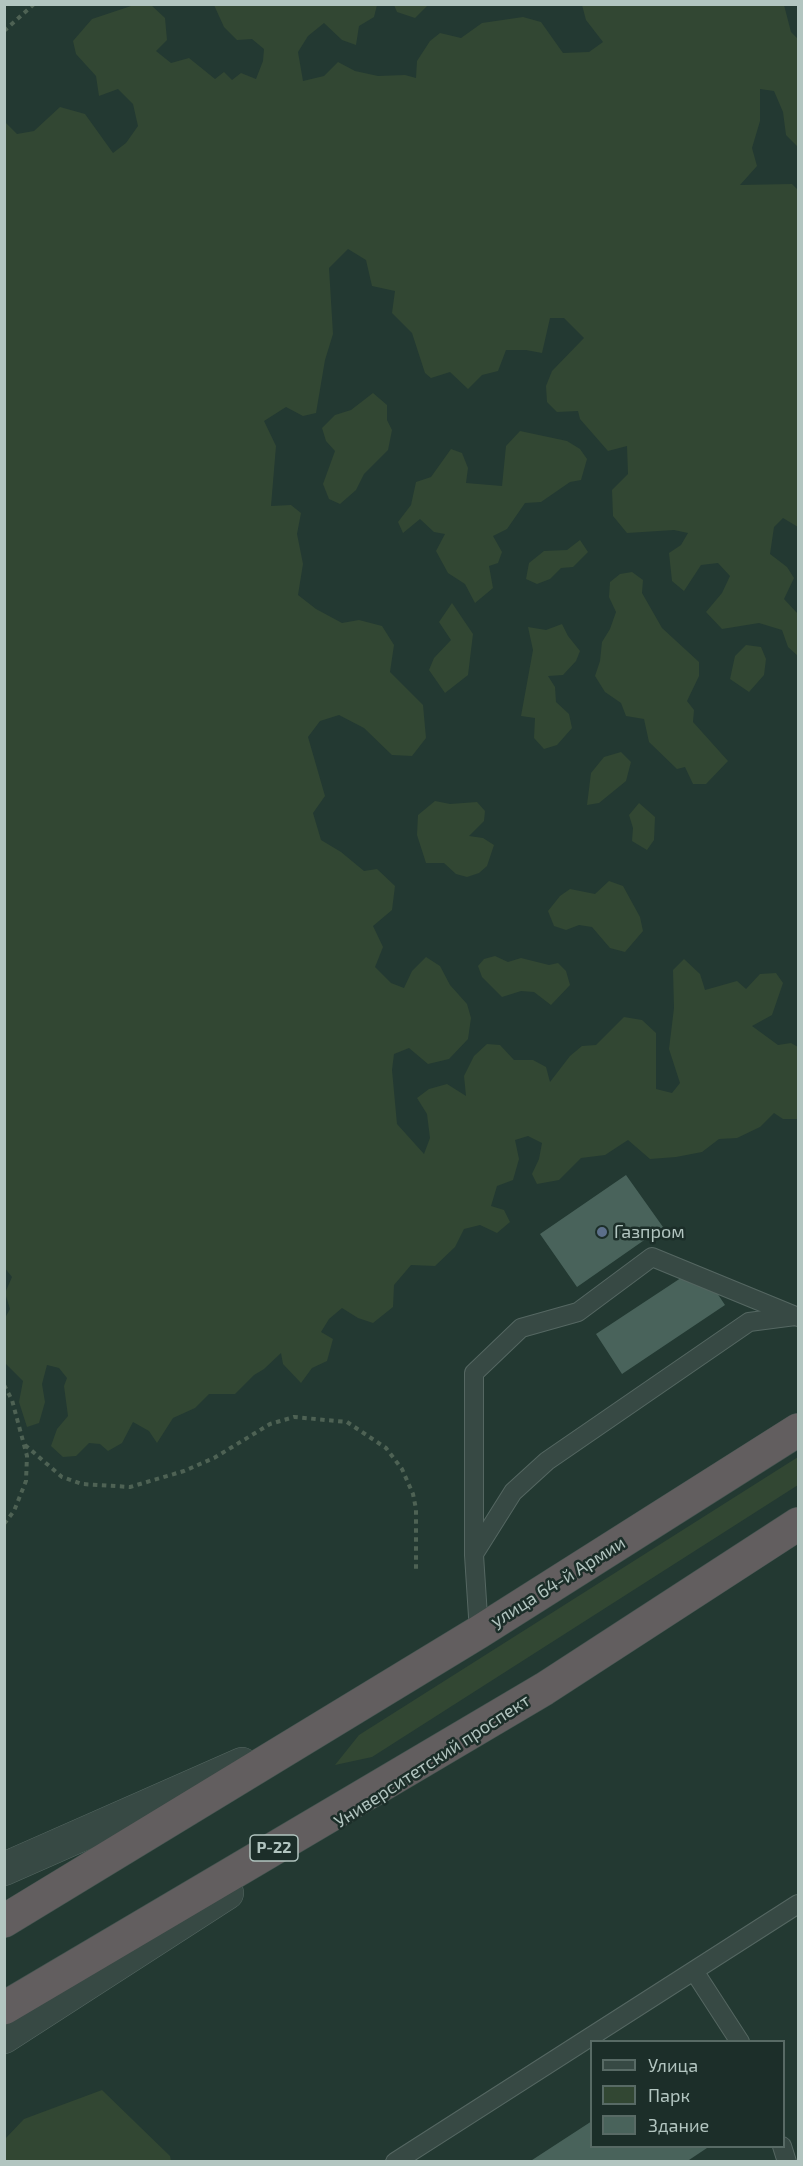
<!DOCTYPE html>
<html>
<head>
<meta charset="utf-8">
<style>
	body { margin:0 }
	#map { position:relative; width:803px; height:2166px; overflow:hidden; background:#233932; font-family:"Exo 2",sans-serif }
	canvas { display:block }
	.frame { position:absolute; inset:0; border:6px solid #b2c5c0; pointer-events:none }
	.legend { position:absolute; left:590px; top:2040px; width:195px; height:108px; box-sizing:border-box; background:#1c2e29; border:2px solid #586a65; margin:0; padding:8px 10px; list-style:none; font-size:18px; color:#b2c5c0 }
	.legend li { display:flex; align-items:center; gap:12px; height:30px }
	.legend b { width:30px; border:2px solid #586a65 }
</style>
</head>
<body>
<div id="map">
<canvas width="803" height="2166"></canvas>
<div class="frame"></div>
<ul class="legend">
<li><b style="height:8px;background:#374944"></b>Улица</li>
<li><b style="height:16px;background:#324733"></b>Парк</li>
<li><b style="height:16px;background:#49635b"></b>Здание</li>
</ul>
</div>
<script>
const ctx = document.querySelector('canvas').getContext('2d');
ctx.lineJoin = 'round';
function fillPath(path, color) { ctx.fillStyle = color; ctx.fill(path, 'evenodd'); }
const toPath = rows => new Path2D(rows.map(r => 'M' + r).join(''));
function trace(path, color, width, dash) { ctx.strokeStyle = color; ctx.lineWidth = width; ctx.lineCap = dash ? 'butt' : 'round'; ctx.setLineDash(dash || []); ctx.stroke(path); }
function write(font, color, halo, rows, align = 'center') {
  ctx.font = font + ' "Exo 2",sans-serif'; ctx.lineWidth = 5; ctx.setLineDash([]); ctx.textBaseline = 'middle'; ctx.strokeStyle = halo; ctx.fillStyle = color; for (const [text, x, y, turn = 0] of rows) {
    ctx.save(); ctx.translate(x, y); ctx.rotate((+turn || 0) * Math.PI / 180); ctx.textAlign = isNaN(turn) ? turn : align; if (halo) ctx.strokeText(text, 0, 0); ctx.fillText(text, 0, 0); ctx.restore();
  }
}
const green = toPath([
	[134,5,151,5,165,18,167,40,156,51,171,63,189,58,215,79,224,72,232,80,241,73,256,79,263,61,264,49,252,39,237,40,224,27,214,5,377,5,374,17,359,26,356,45,342,40,324,23,308,36,298,52,303,81,324,76,338,62,355,71,378,76,405,75,416,78,417,61,430,41,440,33,461,38,482,23,523,17,541,22,563,53,589,52,603,42,586,20,582,5,784,5,791,32,798,39,798,147,786,135,783,112,774,91,760,89,760,121,752,148,757,166,740,185,792,184,798,190,798,527,783,518,774,527,770,554,787,567,794,578,784,599,798,614,798,656,788,647,782,630,759,623,722,629,706,612,722,593,730,576,718,563,701,565,684,591,672,581,669,553,681,545,688,533,674,530,627,533,613,516,612,490,628,474,627,446,608,451,580,419,578,411,557,412,547,402,546,386,552,371,584,338,564,318,550,318,542,353,526,350,506,350,498,371,482,375,468,389,450,372,431,378,425,373,412,333,392,313,395,291,372,286,366,260,348,249,329,268,333,334,325,360,316,413,303,416,286,407,264,421,276,446,271,506,291,505,301,513,297,534,303,564,298,595,316,609,342,623,359,620,382,626,394,645,390,672,423,705,426,738,412,756,392,755,364,728,339,715,320,721,308,737,325,796,313,813,321,840,341,852,364,871,377,869,395,886,392,910,373,926,383,947,375,967,391,983,404,988,412,971,426,957,440,966,450,985,467,1004,471,1018,468,1039,449,1059,428,1064,409,1048,394,1054,392,1070,397,1124,424,1154,430,1138,427,1114,417,1098,429,1089,447,1084,466,1096,464,1076,474,1056,487,1044,500,1045,514,1060,533,1060,546,1067,550,1082,570,1056,582,1046,596,1045,624,1017,642,1020,656,1033,656,1089,672,1093,680,1083,669,1049,674,1008,673,970,684,959,700,974,705,990,737,981,746,989,760,974,776,973,783,983,772,1015,752,1026,778,1045,791,1043,798,1047,798,1119,783,1119,774,1113,760,1127,737,1138,719,1139,702,1152,676,1157,650,1159,628,1140,605,1155,581,1158,559,1180,537,1184,532,1174,539,1159,542,1143,528,1136,515,1140,519,1159,513,1180,497,1186,491,1206,504,1210,510,1222,497,1233,480,1225,464,1229,455,1247,435,1266,411,1265,394,1285,393,1307,373,1323,358,1318,342,1308,329,1319,321,1332,333,1339,327,1361,312,1368,301,1383,283,1364,281,1353,264,1369,254,1375,235,1394,209,1394,195,1408,173,1418,157,1443,149,1431,133,1422,122,1443,108,1451,100,1444,89,1443,76,1456,63,1457,51,1446,57,1429,68,1416,64,1386,67,1378,59,1368,47,1365,42,1384,45,1402,39,1423,27,1427,19,1402,23,1381,4,1362,5,1318,10,1309,5,1293,12,1277,4,1267,5,122,17,134,34,131,60,107,85,114,113,153,126,143,138,126,133,104,118,89,99,96,96,76,76,54,73,41,92,19],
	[394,5,394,4,428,5,415,18,397,12],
	[373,393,387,405,387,420,392,430,388,450,364,474,356,490,340,504,329,499,323,484,335,451,326,441,322,428,335,415,351,410],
	[520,431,567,441,580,449,587,459,581,480,570,482,541,502,525,503,507,529,493,536,502,552,498,563,489,566,493,588,475,603,465,584,448,573,436,551,445,534,434,532,420,519,403,533,398,522,411,505,416,482,431,477,451,449,462,453,468,468,466,483,502,486,506,446],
	[580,540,588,552,573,567,561,568,550,579,537,584,526,579,529,563,544,551,567,550],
	[632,572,643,580,642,593,662,628,699,662,699,676,687,701,694,710,693,722,728,761,706,784,693,784,685,767,677,769,649,742,644,719,626,716,621,703,605,692,595,676,600,661,602,642,610,629,616,612,609,597,610,582,620,574],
	[452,603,473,634,468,675,445,693,429,670,434,658,451,640,439,622],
	[562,624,568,636,580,651,576,661,563,675,548,676,555,687,556,702,569,714,572,728,557,745,544,749,534,738,535,718,521,716,533,650,528,627,546,630],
	[746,645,761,647,766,659,764,675,749,692,730,679,735,656],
	[621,752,631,762,626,781,599,803,587,805,591,773,604,757],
	[435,801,450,804,477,802,485,811,484,821,469,836,483,838,494,845,487,866,479,873,467,877,456,874,444,863,426,863,417,835,418,815],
	[639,803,655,817,654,840,647,850,632,841,633,828,629,815],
	[609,881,623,886,640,917,643,931,625,952,610,948,592,927,579,925,566,930,554,926,548,911,560,896,570,889,595,894],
	[495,956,508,962,521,958,549,965,558,963,566,971,570,985,551,1005,534,992,521,991,502,997,482,977,478,966,484,959],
	[798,1457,798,1485,372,1757,335,1765,359,1735],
	[102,2090,170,2156,171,2161,5,2161,5,2139,24,2119]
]);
const building = toPath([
	[626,1175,663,1227,577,1287,540,1234],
	[699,1266,725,1305,622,1374,596,1334],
	[592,2121,592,2146,710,2146,686,2162,529,2162]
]);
const path = toPath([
	[4,31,34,4],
	[4,1385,12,1400,27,1456,26,1481,14,1511,4,1524],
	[25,1445,62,1477,82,1484,130,1487,184,1471,214,1458,270,1424,294,1417,347,1422,386,1448,402,1469,413,1494,416,1509,416,1569]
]);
const service = toPath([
	[474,1554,513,1492,547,1461,749,1322,795,1316],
	[479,1632,474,1555,474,1373,521,1328,578,1312,652,1257,798,1317],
	[694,1971,740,2042],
	[782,2146,787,2162],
	[395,2162,798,1904]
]);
const tertiary = toPath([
	[4,1869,242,1764],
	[4,2037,227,1893]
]);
const trunk = toPath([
	[4,1921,479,1632,798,1430],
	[4,2008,544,1689,798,1524]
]);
const markers = [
	[602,1232,6,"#5c6f8a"]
];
const shields = [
	[274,1848,48]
];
const shieldNames = [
	["Р-22",274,1848]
];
const poiNames = [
	["Газпром",614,1232]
];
const streetNames = [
	["улица 64-й Армии",558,1582,-32],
	["Университетский проспект",432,1761,-33]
];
fillPath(green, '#324733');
fillPath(building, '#49635b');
trace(service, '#556762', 20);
trace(tertiary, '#556762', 34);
trace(trunk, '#42544f', 34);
trace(path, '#4e6254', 4, [4.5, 4.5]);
trace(service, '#374944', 18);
trace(tertiary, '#374944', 33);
trace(trunk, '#625e5f', 33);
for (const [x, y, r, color] of markers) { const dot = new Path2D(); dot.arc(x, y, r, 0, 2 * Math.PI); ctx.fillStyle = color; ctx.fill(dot); trace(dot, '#1c2e29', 2); }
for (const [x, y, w] of shields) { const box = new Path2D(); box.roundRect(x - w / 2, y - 13, w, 26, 4.5); ctx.fillStyle = '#1c2e29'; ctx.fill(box); trace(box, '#b2c5c0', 1.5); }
write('bold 16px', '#b2c5c0', null, shieldNames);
write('18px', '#b2c5c0', '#1c2e29', poiNames, 'left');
write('18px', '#b2c5c0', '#1c2e29', streetNames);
</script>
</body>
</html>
